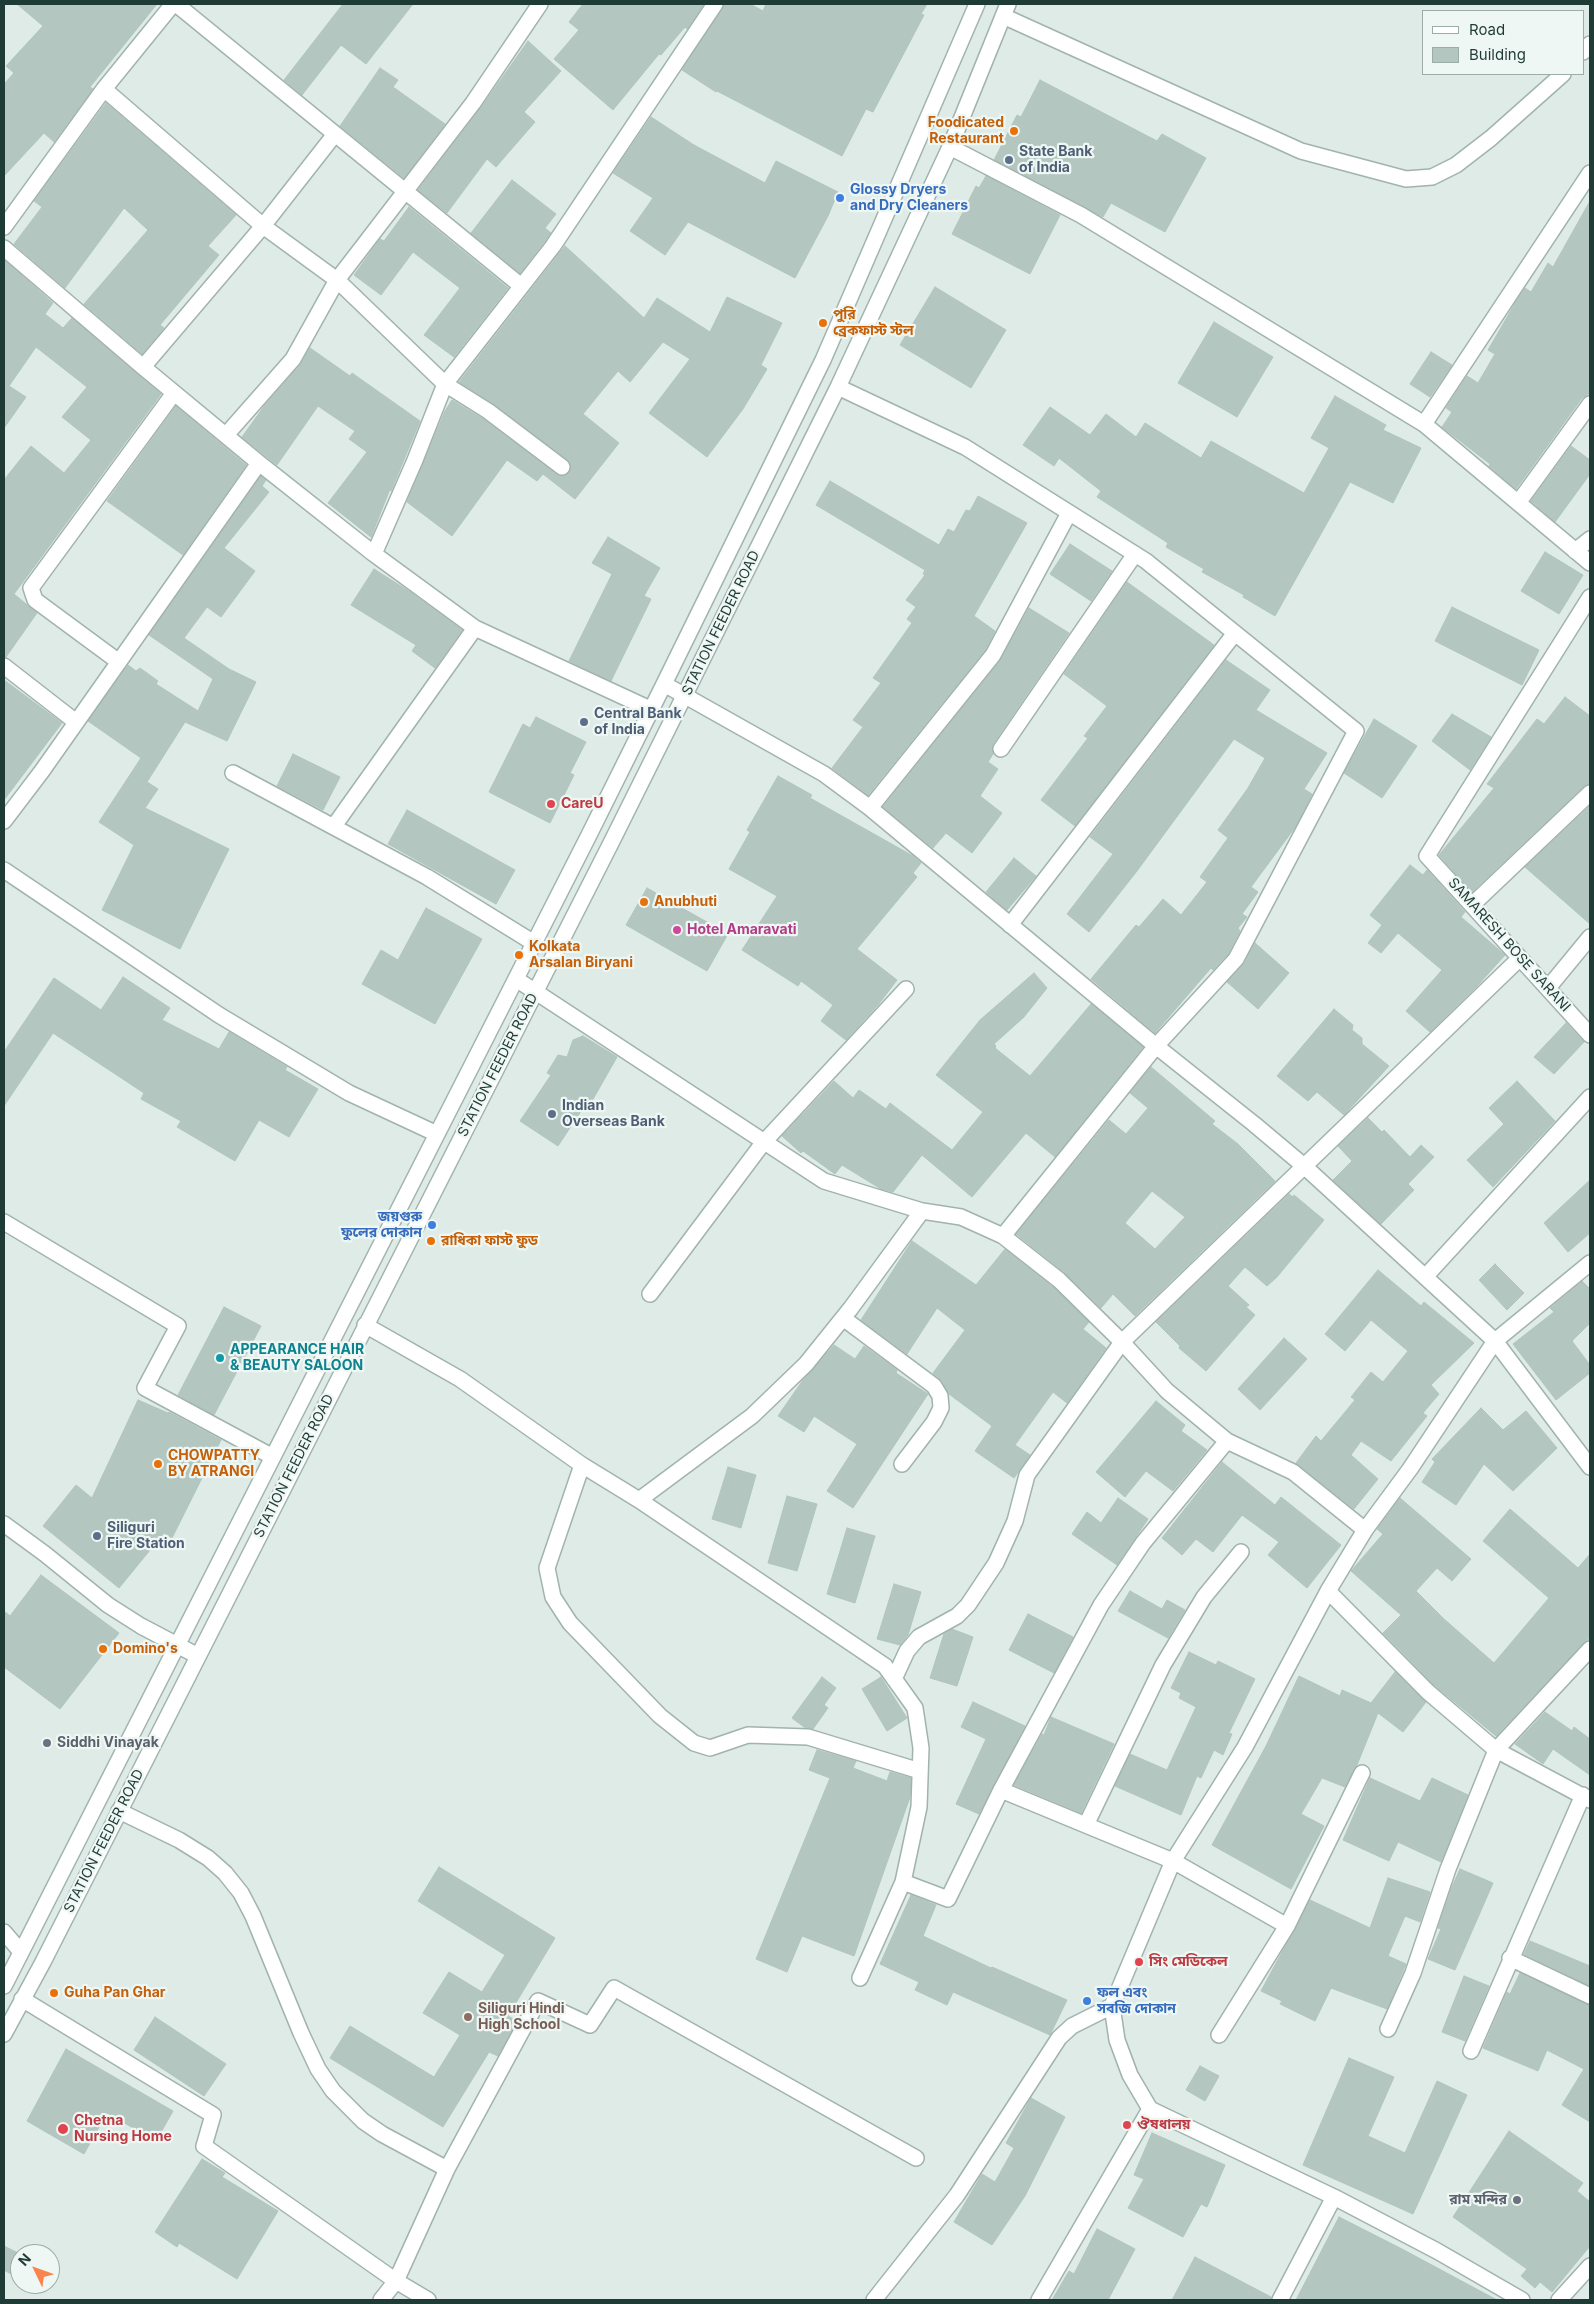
<!DOCTYPE html>
<html>
<head>
<meta charset="utf-8">
<style>
	body { margin:0 }
	#map { position:relative; width:1594px; height:2304px; overflow:hidden; background:#deebe6; font-family:Inter,sans-serif }
	canvas { display:block }
	.frame { position:absolute; inset:0; border:5px solid #1f3b36; pointer-events:none }
	.legend { position:absolute; left:1422px; top:10px; width:162px; height:65px; box-sizing:border-box; background:#eff7f4; border:1px solid #9caca8; margin:0; padding:6px 9px; list-style:none; font-size:15px; color:#1f3b36 }
	.legend li { display:flex; align-items:center; gap:10px; height:25px }
	.legend b { width:25px; border:1px solid #9caca8 }
	.north { position:absolute; left:10px; top:2244px; width:50px; height:50px; box-sizing:border-box; background:#eff7f4; border:1px solid #9caca8; border-radius:50%; rotate:312deg; font-size:14px; font-weight:700; line-height:20px; text-align:center; color:#1f3b36 }
	.north::after { content:''; display:block; margin:auto; width:18px; height:22px; background:#fa844d; clip-path:polygon(50% 0,100% 100%,50% 72%,0 100%) }
</style>
</head>
<body>
<div id="map">
<canvas width="1594" height="2304"></canvas>
<div class="frame"></div>
<ul class="legend">
<li><b style="height:6px;background:#fff"></b>Road</li>
<li><b style="height:14px;background:#b3c6bf"></b>Building</li>
</ul>
<div class="north">N</div>
</div>
<script>
const ctx = document.querySelector('canvas').getContext('2d');
ctx.lineJoin = 'round';
function fillPath(path, color) { ctx.fillStyle = color; ctx.fill(path, 'evenodd'); }
const toPath = rows => new Path2D(rows.map(r => 'M' + r).join(''));
function trace(path, color, width, dash) { ctx.strokeStyle = color; ctx.lineWidth = width; ctx.lineCap = dash ? 'butt' : 'round'; ctx.setLineDash(dash || []); ctx.stroke(path); }
function write(font, color, halo, rows, align = 'center') {
  ctx.font = font + ' Inter,"Noto Sans Bengali",sans-serif'; ctx.lineWidth = 4.5; ctx.setLineDash([]); ctx.textBaseline = 'middle'; ctx.strokeStyle = halo; ctx.fillStyle = color; for (const [text, x, y, turn = 0] of rows) {
    ctx.save(); ctx.translate(x, y); ctx.rotate((+turn || 0) * Math.PI / 180); ctx.textAlign = isNaN(turn) ? turn : align; if (halo) ctx.strokeText(text, 0, 0); ctx.fillText(text, 0, 0); ctx.restore();
  }
}
const building = toPath([
	[17,4,157,4,90,87,93,89,54,142,44,133,4,176,4,84,14,73,6,66,43,26,17,4],
	[343,4,413,4,366,64,341,45,302,95,284,80,343,4],
	[583,4,704,4,687,29,685,27,661,55,659,54,613,110,554,59,579,30,569,22,583,4],
	[724,4,750,4,763,11,766,4,927,4,921,14,924,15,873,112,866,109,842,156,717,91,716,92,682,70,724,4],
	[528,41,561,71,524,112,535,122,496,167,487,159,447,213,418,190,480,109,528,41],
	[380,68,398,80,393,87,445,124,404,178,340,126,380,68],
	[1040,80,1157,141,1162,134,1206,158,1165,232,1111,203,1103,217,994,160,1017,115,1021,117,1040,80],
	[106,103,236,215,208,246,219,255,160,325,164,328,142,354,84,304,148,230,124,208,65,288,14,244,42,207,34,201,106,103],
	[651,117,694,145,765,183,776,161,838,192,828,216,795,278,688,222,665,255,630,231,653,198,613,173,651,117],
	[986,176,1060,215,1030,274,952,234,976,186,979,188,986,176],
	[512,180,556,214,545,228,551,233,520,273,471,233,512,180],
	[1590,201,1590,393,1582,398,1516,489,1489,466,1490,464,1442,427,1452,412,1446,408,1467,376,1478,383,1495,354,1488,350,1517,300,1525,288,1531,292,1548,263,1553,267,1590,201],
	[409,207,508,288,454,357,424,335,460,288,413,252,381,295,354,275,380,239,384,241,409,207],
	[565,246,644,318,657,298,710,332,727,297,782,323,761,365,767,369,743,409,707,457,649,413,690,359,663,342,630,382,618,371,583,414,619,443,575,499,543,474,537,481,507,460,452,536,407,502,445,411,452,400,483,419,556,474,565,476,571,469,568,460,494,404,459,382,565,246],
	[4,260,53,303,45,314,63,328,72,318,161,394,14,594,37,613,6,657,4,657,4,480,31,446,64,473,91,440,62,417,87,387,36,347,9,386,26,397,4,428,4,260],
	[935,287,1006,330,971,388,900,345,935,287],
	[1214,322,1273,357,1237,417,1178,383,1214,322],
	[310,348,350,376,352,373,420,421,391,491,390,489,371,537,328,503,367,452,349,439,355,431,318,406,277,465,242,437,265,405,300,365,310,348],
	[1431,352,1452,365,1430,397,1410,384,1431,352],
	[1335,396,1386,425,1383,430,1421,448,1393,503,1350,482,1275,616,1243,597,1244,595,1202,572,1204,569,1166,547,1168,543,1097,497,1101,491,1059,458,1054,466,1023,445,1050,407,1090,435,1106,414,1136,437,1145,423,1201,458,1211,441,1304,493,1329,448,1311,438,1335,396],
	[176,406,246,465,183,555,107,501,176,406],
	[1571,446,1590,460,1590,474,1555,522,1531,501,1571,446],
	[261,476,266,480,262,486,269,492,224,548,255,571,221,617,207,607,184,638,229,669,256,682,227,741,185,722,147,782,158,789,145,808,229,849,180,949,102,910,134,845,99,822,141,758,88,721,128,665,136,671,140,668,158,681,156,684,198,711,213,679,149,635,261,476],
	[830,481,939,545,948,529,954,532,966,510,970,511,978,496,1027,523,974,616,995,631,985,650,868,795,832,768,863,727,853,720,881,683,873,678,912,623,907,619,916,607,906,600,925,575,923,574,925,570,816,505,830,481],
	[608,537,660,568,644,596,651,599,611,681,569,661,612,574,592,563,608,537],
	[1070,544,1112,571,1091,601,1050,574,1070,544],
	[1545,552,1583,575,1559,614,1521,591,1545,552],
	[374,569,407,590,462,630,435,668,412,651,416,645,351,605,374,569],
	[1127,582,1214,645,1075,826,1041,800,1088,738,1084,736,1107,706,1064,674,1127,582],
	[1452,607,1539,650,1522,685,1435,641,1452,607],
	[1029,608,1069,633,993,744,993,754,988,762,998,769,980,796,1002,813,972,853,946,833,933,848,883,807,1000,661,1029,608],
	[1226,660,1270,690,1256,710,1327,753,1304,789,1312,794,1296,826,1251,887,1258,892,1242,914,1247,917,1238,928,1240,931,1228,954,1213,970,1211,968,1155,1033,1091,979,1136,925,1139,927,1163,899,1181,915,1207,882,1200,877,1228,838,1218,830,1248,788,1265,758,1234,739,1137,871,1089,932,1067,914,1113,854,1090,837,1226,660],
	[4,680,62,723,4,800,4,680],
	[1565,697,1590,716,1590,784,1584,786,1472,892,1439,855,1494,788,1487,784,1537,719,1544,724,1565,697],
	[1452,714,1491,737,1470,770,1432,741,1452,714],
	[536,717,586,742,570,773,574,775,550,823,489,792,523,724,530,728,536,717],
	[1374,719,1417,746,1382,798,1344,773,1374,719],
	[293,754,340,777,323,810,277,786,293,754],
	[778,776,812,795,810,798,913,856,921,863,913,873,917,877,857,949,897,980,878,1005,846,1040,821,1021,833,1005,801,981,798,986,742,950,777,896,729,869,750,832,747,830,778,776],
	[1590,806,1590,924,1525,867,1590,806],
	[407,810,515,870,496,904,388,844,407,810],
	[1014,858,1036,876,1007,910,986,892,1014,858],
	[1410,865,1423,875,1427,870,1465,912,1461,917,1505,955,1478,985,1430,1032,1406,1011,1442,970,1398,933,1381,953,1368,943,1382,925,1370,915,1410,865],
	[647,888,728,934,707,971,626,925,647,888],
	[426,908,482,939,435,1024,362,984,381,950,398,960,426,908],
	[1255,943,1289,973,1258,1009,1227,982,1244,964,1255,943],
	[1034,973,1047,988,1024,1017,994,1044,996,1046,995,1048,1030,1076,1091,1004,1143,1047,1055,1157,1026,1133,972,1197,922,1155,893,1192,881,1189,842,1165,835,1174,803,1151,801,1153,782,1136,834,1081,853,1098,859,1090,886,1109,890,1103,952,1150,983,1112,936,1075,980,1020,1034,973],
	[123,977,170,1008,162,1020,219,1049,229,1032,287,1067,285,1070,318,1089,289,1137,259,1120,235,1161,177,1127,181,1121,141,1099,144,1093,53,1033,4,1106,4,1052,54,978,101,1010,123,977],
	[1334,1009,1353,1025,1352,1030,1362,1038,1362,1044,1389,1066,1344,1115,1317,1092,1308,1101,1277,1076,1334,1009],
	[1566,1023,1584,1042,1554,1074,1534,1057,1566,1023],
	[583,1036,617,1057,592,1101,589,1099,558,1146,520,1121,551,1075,547,1073,558,1055,567,1057,573,1040,583,1036],
	[1151,1067,1215,1121,1212,1124,1238,1144,1275,1181,1135,1316,1113,1294,1101,1308,1065,1273,1016,1234,1109,1120,1126,1134,1148,1108,1130,1093,1151,1067],
	[1152,1191,1185,1217,1155,1249,1125,1223,1152,1191],
	[1517,1081,1555,1121,1493,1187,1467,1160,1504,1124,1489,1108,1517,1081],
	[1368,1118,1382,1132,1384,1130,1410,1157,1421,1145,1434,1157,1408,1184,1414,1190,1381,1224,1333,1180,1352,1161,1338,1146,1368,1118],
	[1590,1180,1590,1233,1568,1252,1544,1223,1590,1180],
	[1289,1194,1293,1197,1294,1195,1324,1220,1277,1277,1267,1286,1245,1267,1228,1286,1249,1305,1246,1307,1255,1315,1206,1371,1179,1348,1180,1346,1156,1322,1289,1194],
	[912,1241,976,1285,1005,1249,1053,1287,1089,1322,1083,1329,1106,1348,1067,1403,1053,1392,1015,1445,1030,1455,1014,1478,975,1451,992,1426,949,1394,942,1381,933,1373,965,1330,937,1308,907,1354,861,1320,912,1241],
	[1495,1264,1524,1293,1507,1310,1479,1280,1495,1264],
	[1378,1270,1421,1306,1424,1302,1474,1343,1431,1385,1439,1394,1423,1413,1427,1416,1391,1461,1361,1441,1351,1455,1378,1479,1354,1509,1296,1463,1316,1436,1321,1441,1355,1400,1351,1397,1371,1372,1383,1382,1408,1351,1371,1320,1345,1351,1325,1334,1378,1270],
	[1582,1281,1590,1289,1590,1323,1572,1341,1590,1365,1590,1373,1556,1400,1513,1344,1554,1312,1550,1308,1582,1281],
	[224,1307,261,1326,214,1415,178,1395,224,1307],
	[1284,1338,1307,1359,1260,1410,1238,1389,1284,1338],
	[834,1345,855,1359,864,1346,897,1370,896,1373,928,1394,853,1508,827,1491,857,1444,814,1416,804,1432,778,1416,803,1380,834,1345],
	[138,1400,168,1413,169,1412,221,1440,172,1538,164,1533,119,1588,43,1526,76,1485,92,1498,138,1400],
	[1156,1401,1185,1425,1181,1431,1207,1450,1173,1491,1146,1471,1125,1497,1096,1472,1156,1401],
	[1481,1408,1503,1430,1526,1411,1557,1448,1513,1491,1484,1464,1456,1505,1422,1482,1435,1462,1432,1459,1481,1408],
	[1222,1462,1275,1505,1281,1497,1341,1545,1307,1588,1268,1555,1279,1542,1242,1515,1213,1552,1196,1539,1182,1555,1162,1538,1222,1462],
	[728,1467,756,1475,741,1528,712,1519,728,1467],
	[787,1496,817,1504,797,1571,768,1563,787,1496],
	[1118,1498,1148,1519,1117,1565,1072,1534,1087,1512,1101,1523,1118,1498],
	[1400,1498,1471,1559,1452,1581,1437,1568,1416,1591,1444,1619,1494,1663,1549,1598,1483,1541,1510,1509,1578,1568,1590,1554,1590,1638,1583,1643,1496,1736,1434,1685,1383,1633,1401,1615,1351,1571,1383,1534,1377,1529,1400,1498],
	[847,1528,875,1536,855,1603,827,1594,847,1528],
	[41,1575,119,1633,60,1709,4,1667,4,1611,10,1616,41,1575],
	[894,1584,921,1592,908,1635,900,1645,877,1639,894,1584],
	[1130,1591,1162,1609,1167,1600,1185,1610,1168,1638,1118,1611,1130,1591],
	[1028,1614,1073,1637,1054,1673,1009,1650,1028,1614],
	[952,1629,973,1637,957,1686,930,1678,944,1634,952,1629],
	[1189,1652,1216,1665,1218,1661,1255,1679,1229,1733,1232,1734,1223,1755,1214,1750,1201,1778,1197,1776,1181,1815,1115,1786,1130,1754,1167,1770,1196,1707,1179,1698,1181,1693,1171,1688,1189,1652],
	[1395,1672,1426,1702,1403,1732,1378,1713,1357,1765,1345,1787,1322,1778,1301,1814,1324,1826,1291,1889,1212,1845,1266,1746,1299,1676,1340,1696,1342,1690,1371,1703,1395,1672],
	[822,1677,836,1688,824,1705,828,1708,813,1729,804,1727,792,1718,822,1677],
	[881,1677,907,1718,887,1731,862,1689,881,1677],
	[973,1702,1025,1726,979,1814,956,1804,986,1739,961,1727,973,1702],
	[1545,1712,1572,1731,1574,1727,1590,1739,1590,1775,1553,1749,1543,1764,1515,1744,1545,1712],
	[1051,1717,1114,1744,1081,1813,1014,1785,1042,1734,1044,1735,1051,1717],
	[817,1750,856,1761,853,1768,887,1781,890,1772,911,1778,910,1797,854,1956,802,1936,787,1972,756,1959,830,1778,809,1770,817,1750],
	[1370,1778,1420,1801,1432,1778,1468,1795,1441,1862,1398,1842,1389,1861,1343,1840,1370,1778],
	[439,1867,555,1938,508,2016,517,2021,498,2056,489,2052,443,2127,330,2058,350,2026,434,2077,460,2035,423,2013,449,1972,482,1992,505,1955,418,1901,439,1867],
	[1460,1869,1493,1883,1455,1970,1428,1959,1441,1929,1438,1928,1451,1889,1460,1869],
	[1388,1878,1430,1892,1420,1922,1405,1916,1388,1956,1406,1964,1387,2009,1331,1988,1315,2021,1280,2004,1282,2001,1261,1991,1310,1900,1370,1928,1388,1878],
	[911,1895,936,1905,923,1936,991,1968,992,1967,1067,2000,1050,2035,953,1992,947,2005,915,1990,919,1982,880,1964,911,1895],
	[1530,1941,1590,1966,1590,1986,1524,1954,1530,1941],
	[1520,1973,1590,2005,1590,2122,1562,2105,1584,2069,1547,2050,1538,2071,1483,2048,1507,1992,1510,1994,1520,1973],
	[1464,1976,1489,1986,1465,2041,1442,2032,1464,1976],
	[155,2017,226,2064,204,2096,134,2050,155,2017],
	[66,2049,173,2111,156,2141,107,2113,84,2154,27,2121,66,2049],
	[1349,2058,1394,2077,1368,2136,1405,2153,1437,2081,1467,2095,1413,2214,1303,2165,1349,2058],
	[1200,2066,1219,2076,1205,2101,1186,2090,1200,2066],
	[1031,2098,1065,2117,1025,2196,992,2245,954,2222,982,2174,995,2182,1014,2148,1006,2143,1031,2098],
	[1509,2131,1583,2183,1577,2191,1590,2202,1590,2246,1552,2292,1540,2282,1535,2288,1521,2276,1527,2269,1453,2217,1509,2131],
	[1152,2133,1225,2165,1207,2207,1201,2204,1183,2237,1128,2208,1144,2179,1134,2175,1152,2133],
	[202,2159,225,2173,222,2177,278,2211,237,2279,179,2243,177,2247,155,2232,202,2159],
	[1339,2217,1402,2249,1497,2300,1296,2300,1339,2217],
	[1097,2229,1135,2249,1108,2300,1052,2300,1069,2271,1074,2274,1097,2229],
	[4,2246,20,2254,20,2279,4,2270,4,2246],
	[1195,2257,1271,2297,1271,2300,1172,2300,1195,2257]
]);
const minor = toPath([
	[176,4,520,285],
	[1003,16,1301,151,1406,179,1432,177,1456,165,1491,138,1563,74],
	[1583,52,1590,44],
	[104,89,263,226,337,280,445,384,488,411,562,467],
	[950,147,1081,215,1424,424,1590,563],
	[4,227,104,89,173,4],
	[4,248,143,367,259,463,374,554,475,628,650,709],
	[143,367,263,226,335,134],
	[838,387,965,447,1146,561,1356,731,1236,959,1156,1046,1003,1236],
	[1424,424,1590,173],
	[226,435,293,359,337,280,473,103,540,4],
	[1518,503,1590,404],
	[1575,551,1590,539],
	[374,554,415,460,445,384,553,246,715,4],
	[1590,597,1427,856,1590,1035],
	[119,662,35,600,31,588,174,393],
	[4,666,76,722],
	[664,684,824,774,870,808,1156,1046,1254,1124,1304,1166,1495,1341,1590,1467],
	[1001,749,1135,554],
	[233,773,427,877,534,943],
	[870,808,993,655,1069,513],
	[4,821,42,771,259,463],
	[334,826,475,628],
	[4,870,219,1015,349,1093,437,1134],
	[1472,905,1590,793],
	[1010,925,1235,633],
	[516,979,824,1181,922,1211,961,1217,1003,1236,1059,1280,1122,1342,1167,1391,1227,1441,1293,1472,1365,1530],
	[1548,988,1590,937],
	[4,1222,178,1326,145,1388,273,1457],
	[1425,1277,1590,1097],
	[650,1294,763,1143,906,989],
	[843,1318,934,1386,940,1396,941,1408,934,1422,902,1464],
	[365,1325,460,1379,582,1465,639,1500,885,1666,915,1708,921,1748,919,1807,903,1882,860,1978],
	[582,1465,547,1568,553,1597,570,1623,660,1716,694,1743,710,1748,748,1735,808,1737,920,1771],
	[639,1500,752,1416,806,1364,851,1308,922,1211],
	[4,1524,45,1554,108,1605,141,1626,198,1656],
	[1328,1591,1428,1692,1496,1750,1590,1800],
	[894,1679,907,1651,919,1637,957,1616,968,1605,996,1563,1015,1521,1027,1475,1122,1342,1520,958],
	[1001,1790,1173,1861,1287,1926],
	[119,1811,179,1840,208,1858,225,1873,241,1893,253,1916,301,2033,318,2069,333,2091,363,2121,382,2134,447,2169],
	[1086,1825,1163,1665,1204,1597,1241,1552],
	[903,1882,948,1899,1001,1790,1101,1605,1143,1543,1227,1441],
	[4,1932,21,1952],
	[1510,1958,1590,1996],
	[4,1986,589,835,664,684,823,360,977,4],
	[22,1999,213,2115,204,2146,396,2281,428,2300],
	[1112,2006,1117,2040,1130,2075,1150,2109,1334,2197,1437,2251,1522,2300],
	[1388,2029,1413,1973,1448,1869,1496,1750,1590,1649],
	[4,2034,43,1962,611,843,838,387,950,147,1008,4],
	[1219,2035,1287,1926,1362,1773],
	[1471,2051,1583,1795],
	[381,2300,396,2281,447,2169,538,2001,590,2025,614,1988,916,2158],
	[874,2300,957,2195,1059,2038,1072,2026,1112,2006,1173,1861,1245,1747,1328,1591,1365,1530,1410,1469,1495,1341,1590,1263],
	[1039,2300,1150,2109],
	[1280,2300,1334,2197],
	[1559,2300,1590,2266]
]);
const markers = [
	[1014,131,5,"#e8710a"],
	[1009,160,5,"#5c6f8a"],
	[840,198,5,"#3f7fe0"],
	[823,323,5,"#e8710a"],
	[584,722,5,"#5c6f8a"],
	[551,804,5,"#e0444e"],
	[644,902,5,"#e8710a"],
	[677,930,5,"#d1479c"],
	[519,955,5,"#e8710a"],
	[552,1114,5,"#5c6f8a"],
	[432,1225,5,"#3f7fe0"],
	[431,1241,5,"#e8710a"],
	[220,1358,5,"#0f9aa8"],
	[158,1464,5,"#e8710a"],
	[97,1536,5,"#5c6f8a"],
	[103,1649,5,"#e8710a"],
	[47,1743,5,"#6b7280"],
	[1139,1962,5,"#e0444e"],
	[54,1993,5,"#e8710a"],
	[1087,2001,5,"#3f7fe0"],
	[468,2017,5,"#8d6e63"],
	[1127,2125,5,"#e0444e"],
	[63,2129,6,"#e0444e"],
	[1517,2200,5,"#6b7280"]
];
const foodNames = [
	["Foodicated",1004,123,"right"],
	["Restaurant",1004,139,"right"],
	["পুরি",833,315],
	["ব্রেকফাস্ট স্টল",833,331],
	["Anubhuti",654,902],
	["Kolkata",529,947],
	["Arsalan Biryani",529,963],
	["রাধিকা ফাস্ট ফুড",441,1241],
	["CHOWPATTY",168,1456],
	["BY ATRANGI",168,1472],
	["Domino's",113,1649],
	["Guha Pan Ghar",64,1993]
];
const serviceNames = [
	["State Bank",1019,152],
	["of India",1019,168],
	["Central Bank",594,714],
	["of India",594,730],
	["Indian",562,1106],
	["Overseas Bank",562,1122],
	["Siliguri",107,1528],
	["Fire Station",107,1544]
];
const shopNames = [
	["Glossy Dryers",850,190],
	["and Dry Cleaners",850,206],
	["জয়গুরু",422,1217,"right"],
	["ফুলের দোকান",422,1233,"right"],
	["ফল এবং",1097,1993],
	["সবজি দোকান",1097,2009]
];
const streetNames = [
	["STATION FEEDER ROAD",721,623,-64],
	["SAMARESH BOSE SARANI",1509,945,48],
	["STATION FEEDER ROAD",498,1065,-63],
	["STATION FEEDER ROAD",294,1466,-63],
	["STATION FEEDER ROAD",104,1841,-63]
];
const healthNames = [
	["CareU",561,804],
	["সিং মেডিকেল",1149,1962],
	["Chetna",74,2121],
	["Nursing Home",74,2137],
	["ঔষধালয়",1137,2125]
];
const hotelNames = [
	["Hotel Amaravati",687,930]
];
const cultureNames = [
	["APPEARANCE HAIR",230,1350],
	["& BEAUTY SALOON",230,1366]
];
const worshipNames = [
	["Siddhi Vinayak",57,1743],
	["রাম মন্দির",1507,2200,"right"]
];
const educationNames = [
	["Siliguri Hindi",478,2009],
	["High School",478,2025]
];
fillPath(building, '#b3c6bf');
trace(building, '#b0c5be', 1);
trace(minor, '#a1b3ae', 18);
trace(minor, '#fff', 15);
for (const [x, y, r, color] of markers) { const dot = new Path2D(); dot.arc(x, y, r, 0, 2 * Math.PI); ctx.fillStyle = color; ctx.fill(dot); trace(dot, '#eff7f4', 2); }
write('bold 14px', '#c56008', '#eff7f4', foodNames, 'left');
write('bold 14px', '#4e5e75', '#eff7f4', serviceNames, 'left');
write('bold 14px', '#366cbe', '#eff7f4', shopNames, 'left');
write('14px', '#1f3b36', '#eff7f4', streetNames);
write('bold 14px', '#be3a42', '#eff7f4', healthNames, 'left');
write('bold 14px', '#b23c85', '#eff7f4', hotelNames, 'left');
write('bold 14px', '#0d838f', '#eff7f4', cultureNames, 'left');
write('bold 14px', '#5b616d', '#eff7f4', worshipNames, 'left');
write('bold 14px', '#785e54', '#eff7f4', educationNames, 'left');
</script>
</body>
</html>
